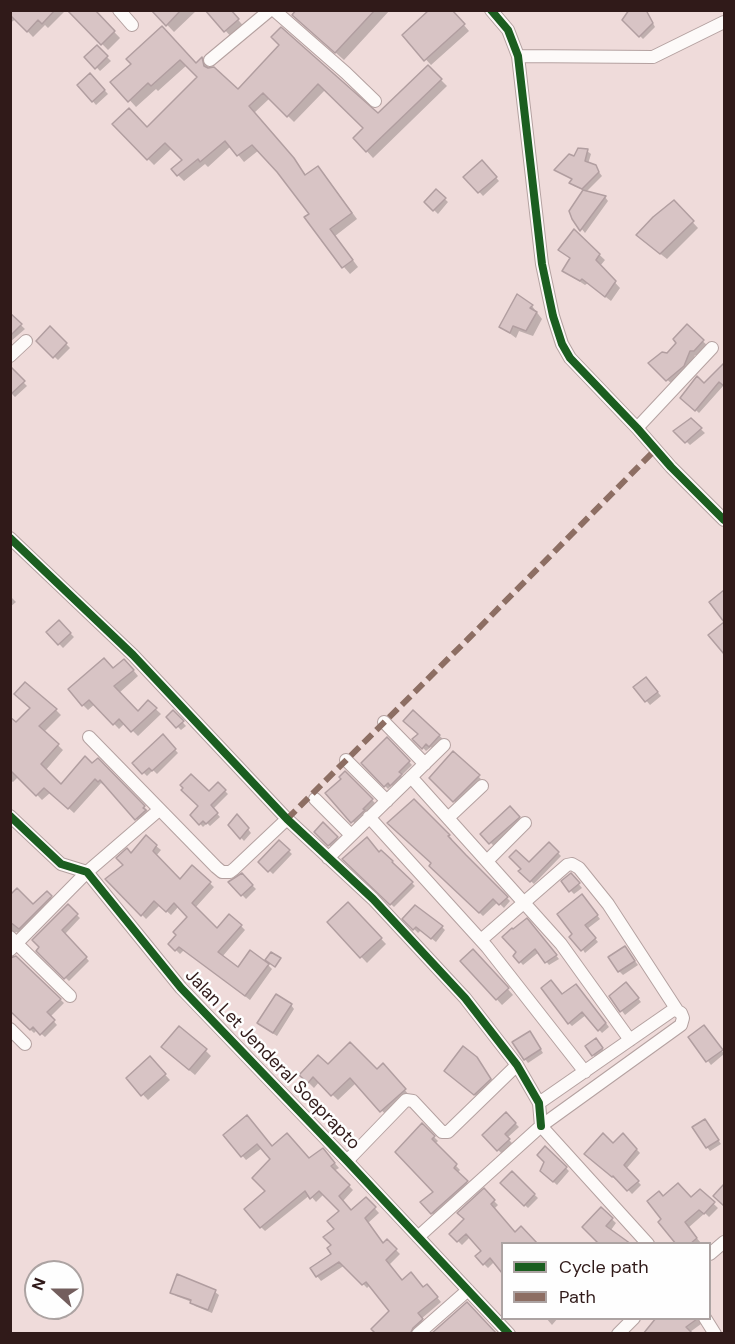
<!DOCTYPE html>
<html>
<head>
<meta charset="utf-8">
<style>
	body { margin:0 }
	#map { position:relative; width:735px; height:1344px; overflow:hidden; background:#efdbda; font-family:"DM Sans",sans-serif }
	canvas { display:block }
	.frame { position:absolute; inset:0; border:12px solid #301a19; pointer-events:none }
	.legend { position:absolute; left:501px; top:1242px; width:210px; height:78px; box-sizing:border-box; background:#fefefe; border:2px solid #aca3a2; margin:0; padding:8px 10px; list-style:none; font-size:18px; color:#301a19 }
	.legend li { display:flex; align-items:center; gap:12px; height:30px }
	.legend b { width:30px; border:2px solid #aca3a2 }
	.north { position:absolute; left:24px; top:1260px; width:60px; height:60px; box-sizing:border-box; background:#fefefe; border:2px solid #aca3a2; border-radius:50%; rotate:291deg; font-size:16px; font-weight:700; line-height:24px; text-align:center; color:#301a19 }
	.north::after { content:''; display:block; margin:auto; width:21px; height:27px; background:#735e5d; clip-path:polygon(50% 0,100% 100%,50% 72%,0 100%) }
</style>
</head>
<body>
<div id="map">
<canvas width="735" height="1344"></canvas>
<div class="frame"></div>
<ul class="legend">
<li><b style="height:8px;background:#1b5e20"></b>Cycle path</li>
<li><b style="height:8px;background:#8d6e63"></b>Path</li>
</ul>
<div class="north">N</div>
</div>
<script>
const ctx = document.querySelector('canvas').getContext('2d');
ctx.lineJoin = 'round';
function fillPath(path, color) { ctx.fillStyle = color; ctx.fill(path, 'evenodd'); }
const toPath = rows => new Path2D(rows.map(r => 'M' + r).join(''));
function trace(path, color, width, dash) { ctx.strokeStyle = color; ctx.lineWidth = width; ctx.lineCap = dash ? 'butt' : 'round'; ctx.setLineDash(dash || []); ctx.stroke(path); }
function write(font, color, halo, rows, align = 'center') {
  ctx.font = font + ' "DM Sans",sans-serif'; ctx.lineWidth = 5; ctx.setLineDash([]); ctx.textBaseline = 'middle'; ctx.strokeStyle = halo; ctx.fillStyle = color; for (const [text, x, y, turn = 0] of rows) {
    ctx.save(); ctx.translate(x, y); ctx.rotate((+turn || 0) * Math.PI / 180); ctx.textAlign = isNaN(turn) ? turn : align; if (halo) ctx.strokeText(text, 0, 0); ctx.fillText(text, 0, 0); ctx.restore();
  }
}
const shadow = toPath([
	[10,10,66,10,48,28,45,25,33,37,16,19,10,23],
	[69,10,93,10,120,38,108,50],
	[153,10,197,10,174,32],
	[207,10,230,10,245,28,233,39],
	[298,10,390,10,344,60,302,23],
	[451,10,469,31,431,65,404,35],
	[648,14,655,27,643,39,624,20],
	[162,28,196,65,202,59,208,65,209,69,238,91,282,45,378,115,428,67,447,86,373,158,355,138,365,128,326,89,294,122,270,98,254,113,307,176,324,174,357,219,335,236,358,267,350,274,344,267,306,217,311,214,278,172,259,150,244,162,231,146,208,167,205,164,184,181,178,175,184,160,172,148,154,165,114,124,147,129,199,77,187,65,158,91,156,89,136,107,113,82,133,64],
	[97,47,111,61,100,71,87,57],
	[90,75,108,94,96,105,79,85],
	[587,151,591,154,588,164,595,167,602,176,586,192,605,197,608,201,585,233,573,218,585,191,574,186,571,183,573,180,556,170],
	[482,162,499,181,483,196,466,177],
	[436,191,448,202,438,214,426,202],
	[674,202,698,228,667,259,644,241],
	[574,231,605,260,600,266,620,288,611,301,588,283,585,285,564,271,571,259,560,250],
	[532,306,542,319,533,336,519,331,516,338,501,327],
	[10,315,25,329,10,342],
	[687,327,708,346,699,356,695,355,689,371,672,384,650,364,668,355,678,343],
	[50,328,70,348,58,360,38,341],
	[724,365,724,385,699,413,682,397,704,385],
	[10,369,27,386,15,397,10,392],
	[691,420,705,433,690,445,676,431],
	[10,596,16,602,10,607],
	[59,622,74,637,63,648,48,632],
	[130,666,138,676,119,693,138,713,148,702,161,714,138,736,125,723,119,729,95,704,88,710,83,705,113,670],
	[649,682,661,696,650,705,635,687],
	[56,710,61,715,44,732,63,750,45,771,61,786,98,760,149,812,141,824,106,784,105,786,101,783,74,813,51,792,42,800,19,776,13,782,10,780,10,719,16,724],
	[173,712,186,726,181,730,168,717],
	[413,712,443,739,433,749,431,747,426,751,415,739,420,734],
	[163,737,178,753,157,774,153,770,147,776,134,763],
	[387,739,412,765,401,776,404,778,394,788,392,785,388,789,363,763],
	[453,753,481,779,457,804,431,778],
	[345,773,375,803,356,825,327,793,343,779],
	[218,784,228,794,213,809,220,817,210,826,207,823,203,827,192,815],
	[414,801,452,839,451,841,469,860,510,901,504,908,498,902,483,916,431,866,433,864],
	[510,808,522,821,494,846,482,834],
	[241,820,251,833,244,841,230,825],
	[323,825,340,841,333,849,316,832],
	[279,842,292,854,273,874,260,862],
	[549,844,561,856,534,884,520,871],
	[156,846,161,850,156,856,180,881,192,867,214,887,195,908,218,930,241,926,245,930,222,957,238,969,268,965,272,969,250,1000,184,950,180,954,170,944,189,917,179,906,171,915,160,905,146,919,108,879,125,865,132,855],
	[344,859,394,866,415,886,394,907],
	[242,875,256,889,246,899,230,882],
	[571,875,582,888,574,894,571,891],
	[47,893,54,900,21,934,16,932,10,934,10,914,33,906],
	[585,899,600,919,587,929,598,942,585,953,574,935],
	[348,904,386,944,367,963,329,922],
	[68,907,80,918,65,934,89,961,69,981,38,951],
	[405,919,442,927,445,930,436,942,421,930,418,933],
	[529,923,559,959,549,965,539,952,523,965,515,956],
	[625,948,638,965,623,975,619,971],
	[479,956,513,995,502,1005,462,961],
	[23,963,64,1003,50,1017,57,1025,45,1037,37,1030,34,1033,10,1010],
	[630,988,641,1002,625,1015,611,996],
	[579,989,609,1027,602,1033,586,1015,572,1026,569,1023,562,996],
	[291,1005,294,1009,277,1036,263,1027],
	[708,1030,724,1054,711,1065,690,1037],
	[533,1037,543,1053,528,1063,525,1059],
	[599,1044,606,1053,597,1059,587,1047],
	[205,1050,211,1056,195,1075,169,1053],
	[476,1058,496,1085,481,1100,451,1076],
	[150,1059,170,1080,148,1100,128,1079],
	[328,1066,388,1071,410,1096,387,1116,356,1083,338,1100,319,1082,314,1088,301,1075],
	[506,1114,519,1127,507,1138,512,1143,502,1154,484,1135],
	[705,1121,721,1144,710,1151,707,1147],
	[422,1125,438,1141,435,1144,460,1170,457,1173,471,1186,436,1218,423,1202,435,1192],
	[225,1135,309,1159,323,1150,339,1168,334,1171,353,1190,343,1201,352,1212,366,1199,379,1213,368,1223,384,1244,387,1241,400,1254,389,1265,402,1281,431,1290,441,1302,421,1319,426,1324,416,1334,408,1334,370,1285,367,1288,345,1265,321,1281,317,1276,333,1254,333,1246,341,1211,324,1194,316,1202,310,1195,265,1231,261,1227,272,1159,262,1148,246,1160],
	[623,1135,640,1153,626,1169,641,1185,632,1194,618,1179,616,1180,590,1157,613,1145],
	[545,1148,569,1171,557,1185,542,1171,546,1162],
	[512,1173,538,1198,528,1208,502,1183],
	[484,1191,498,1205,494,1209,502,1244,502,1271,494,1262,488,1268,477,1257,483,1251,470,1237,462,1245,451,1234,466,1219],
	[700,1191,718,1208,709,1217,705,1213,688,1228,701,1243,678,1244,663,1219,664,1198,691,1199],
	[602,1210,616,1223,601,1244],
	[172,1292,215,1292,219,1295,212,1313,195,1306,192,1302,176,1296],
	[546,1318,558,1318,552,1325],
	[659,1318,701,1318,702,1320,701,1324,690,1332]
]);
const building = toPath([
	[10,10,55,10,42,24,38,20,27,32,10,15,10,10],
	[67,10,95,10,115,31,101,45,67,10],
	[151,10,181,10,166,26,151,10],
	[205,10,231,10,239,19,224,32,205,10],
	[296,10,375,10,335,53,292,15,296,10],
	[429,10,452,10,465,24,424,61,402,35,429,10],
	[629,10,646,10,653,23,639,37,622,20,629,10],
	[162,26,196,63,202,57,204,66,208,68,214,67,238,89,279,45,271,37,281,27,378,113,428,65,442,79,366,152,353,138,363,128,318,84,287,117,263,93,249,106,294,158,305,175,318,166,352,213,330,229,353,260,342,268,304,217,309,214,277,172,252,145,237,156,225,141,200,162,198,159,177,176,171,169,182,160,165,143,147,160,112,124,129,108,147,127,197,77,180,60,151,86,148,83,128,102,110,82,131,64,126,59,162,26],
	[97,45,108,56,95,69,84,57,97,45],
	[90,73,105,90,92,102,77,85,90,73],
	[578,148,588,149,585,161,596,165,599,172,582,189,569,183,572,179,554,170,569,154,574,156,578,148],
	[482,160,497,177,478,193,463,177,482,160],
	[436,189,446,198,433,211,424,202,436,189],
	[583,190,606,196,580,231,572,219,569,211,583,190],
	[674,200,694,221,660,254,636,235,653,217,674,200],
	[574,229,600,254,596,260,616,281,605,297,582,279,580,281,562,271,570,258,558,250,574,229],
	[517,294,533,305,530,308,537,312,526,331,513,326,510,333,499,327,517,294],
	[10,313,22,324,10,336,10,313],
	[687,324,704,340,694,351,690,351,684,366,666,381,648,363,662,352,667,353,676,343,673,339,687,324],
	[50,326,67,343,53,358,36,341,50,326],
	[724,363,724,386,719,382,695,411,680,398,697,376,704,383,724,363],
	[10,366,25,381,10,395,10,366],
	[691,418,702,428,685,443,673,431,691,418],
	[724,590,724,654,708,635,724,622,709,602,724,590],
	[59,620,71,633,58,645,46,632,59,620],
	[104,658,113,668,124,659,134,670,114,686,138,711,148,700,157,708,131,732,119,719,113,725,89,700,82,706,68,689,104,658],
	[646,677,658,692,645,702,633,687,646,677],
	[25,682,57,709,39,726,59,744,41,764,61,784,85,756,92,763,98,758,145,806,143,808,146,810,135,820,100,780,98,782,95,779,68,809,44,788,36,796,10,770,10,717,16,722,30,708,14,694,25,682],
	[173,710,184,721,176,728,166,717,173,710],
	[413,710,440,735,429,747,426,744,422,749,412,739,418,734,403,721,413,710],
	[163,734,176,749,152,771,149,768,142,774,132,763,163,734],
	[387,737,410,761,399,772,402,774,390,786,388,783,384,787,361,763,387,737],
	[453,751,480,775,453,802,429,778,453,751],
	[345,771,373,799,363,809,365,810,351,823,325,793,341,779,339,777,345,771],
	[191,774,209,791,218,782,226,790,211,805,218,813,206,824,203,821,199,825,190,815,198,806,181,790,183,788,180,785,191,774],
	[414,799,450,835,448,836,466,855,508,897,499,905,493,899,479,913,429,866,431,863,387,823,414,799],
	[510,806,520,817,489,844,480,834,510,806],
	[237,814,249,828,240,839,228,825,237,814],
	[323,822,338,837,328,846,314,832,323,822],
	[146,835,157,845,153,851,180,879,192,865,211,882,192,903,217,928,229,914,242,925,218,952,238,967,250,950,269,964,245,996,179,947,175,951,168,944,176,935,173,932,187,917,174,903,166,912,154,901,141,916,105,879,123,865,116,858,127,848,131,853,146,835],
	[367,837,379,852,381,850,393,861,392,862,413,882,390,905,342,859,367,837],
	[279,840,290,850,268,872,258,862,279,840],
	[549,842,559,852,530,882,518,871,521,869,509,857,516,850,529,862,549,842],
	[242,873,253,885,241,896,228,882,242,873],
	[571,873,580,883,569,892,561,881,571,873],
	[17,888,33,904,47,891,52,896,19,929,10,922,10,895,17,888],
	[582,894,598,915,585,925,596,938,581,951,569,937,572,934,557,914,582,894],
	[348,902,382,938,360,958,327,922,348,902],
	[68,904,78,914,62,930,87,957,64,979,36,951,39,947,32,940,68,904],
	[415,905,443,926,431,939,416,927,413,930,402,919,415,905],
	[527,918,557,955,545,963,535,949,519,963,513,956,516,952,502,937,512,928,513,929,527,918],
	[625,946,635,961,618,972,608,957,625,946],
	[473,949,509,988,496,1000,460,961,473,949],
	[271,952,281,958,275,967,265,960,271,952],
	[16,956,61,999,47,1012,55,1020,40,1035,33,1027,30,1030,10,1011,10,958,16,956],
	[551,980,562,994,576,984,606,1023,598,1031,582,1012,568,1024,541,988,551,980],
	[626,982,639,998,620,1012,609,996,626,982],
	[276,994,292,1004,273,1033,257,1023,276,994],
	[704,1025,723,1050,706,1062,688,1037,704,1025],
	[179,1026,207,1049,189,1070,161,1047,179,1026],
	[530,1031,541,1049,524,1060,512,1042,530,1031],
	[596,1038,603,1048,592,1056,585,1046,596,1038],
	[350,1042,377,1069,383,1063,406,1089,380,1112,350,1078,331,1096,313,1077,308,1083,299,1075,318,1055,328,1064,350,1042],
	[463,1046,477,1057,491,1079,474,1095,444,1071,463,1046],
	[150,1056,166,1074,141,1096,126,1078,150,1056],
	[506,1112,516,1123,505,1134,510,1139,497,1151,482,1135,506,1112],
	[247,1115,272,1146,287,1133,309,1158,323,1148,335,1163,331,1166,350,1185,339,1196,351,1210,366,1197,376,1207,365,1218,383,1243,387,1239,397,1249,386,1260,402,1280,411,1272,423,1287,427,1284,438,1297,418,1313,423,1319,413,1328,410,1334,376,1334,371,1329,389,1311,366,1282,362,1285,339,1262,316,1277,310,1268,331,1254,327,1248,331,1245,323,1237,334,1229,327,1221,339,1211,319,1191,310,1199,305,1191,260,1228,244,1209,265,1191,252,1178,270,1159,257,1144,241,1157,223,1135,247,1115],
	[705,1119,719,1140,706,1148,692,1127,705,1119],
	[422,1123,435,1136,432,1139,457,1164,454,1168,468,1181,431,1214,420,1202,433,1192,395,1152,422,1123],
	[603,1133,613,1143,623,1133,637,1149,624,1165,639,1181,627,1191,613,1176,612,1177,584,1154,603,1133],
	[545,1146,567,1167,553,1182,540,1171,544,1162,537,1155,545,1146],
	[512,1171,535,1194,524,1206,500,1183,512,1171],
	[678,1183,691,1197,700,1189,715,1202,704,1214,699,1210,685,1222,697,1238,690,1244,676,1244,658,1222,661,1219,647,1201,659,1191,663,1196,678,1183],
	[724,1184,724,1206,713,1196,724,1184],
	[484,1188,495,1200,491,1204,515,1232,521,1226,538,1244,502,1244,502,1273,490,1258,483,1265,475,1256,481,1251,466,1234,457,1242,449,1234,464,1219,457,1213,484,1188],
	[601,1207,613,1218,606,1226,631,1244,599,1244,582,1227,601,1207],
	[177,1274,216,1290,208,1310,190,1303,191,1300,170,1293,177,1274],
	[467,1302,497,1334,431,1334,467,1302],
	[656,1318,697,1318,697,1319,686,1327,693,1334,643,1334,656,1318]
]);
const minor = toPath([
	[119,10,132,25],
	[274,10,346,73,375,101],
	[491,10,508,30,518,56,542,264,553,316,562,344,570,358,637,428,671,467,724,520],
	[518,56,653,57,724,22],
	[210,60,270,10],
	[10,356,26,341],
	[637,428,712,348],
	[10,538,133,655,287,819,373,899,465,998,517,1065,539,1103,541,1126],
	[384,722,425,764],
	[89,737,216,867,222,872,230,872,234,869,287,819],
	[346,760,387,801],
	[411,777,561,944,630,1040],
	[315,799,351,835],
	[10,816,61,864,87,872,181,988,347,1161,509,1334],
	[369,817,487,947,585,1072],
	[448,818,482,786],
	[328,858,444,745],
	[487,861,525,823],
	[10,937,70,996],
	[481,940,567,865,572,864,579,868,608,904,677,1010],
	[10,950,87,872,159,810],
	[10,1029,25,1044],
	[539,1103,673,1010,676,1010,681,1013,683,1018,681,1025,541,1126],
	[347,1161,406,1100,413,1101,442,1132,448,1132,517,1065],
	[418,1237,541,1126,648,1244],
	[710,1254,724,1242],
	[705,1318,715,1334],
	[418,1334,468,1290],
	[618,1334,634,1318]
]);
const quiet = toPath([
	[287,819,469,638,655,450]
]);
const cycleway = toPath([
	[491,10,508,30,518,56,542,264,553,316,562,344,570,358,637,428,671,467,724,520],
	[10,538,133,655,287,819,373,899,465,998,517,1065,539,1103,541,1126],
	[10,816,61,864,87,872,181,988,347,1161,509,1334]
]);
const streetNames = [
	["Jalan Let Jenderal Soeprapto",272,1060,46]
];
fillPath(shadow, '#0003');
fillPath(building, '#d8c4c5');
trace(building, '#b19ea0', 1.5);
trace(minor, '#b4a1a0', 14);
trace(minor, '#fdfaf9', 12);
trace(quiet, '#8d6e63', 6, [12, 6]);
trace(cycleway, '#1b5e20', 8);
write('18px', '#301a19', '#fefefe', streetNames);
</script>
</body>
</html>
